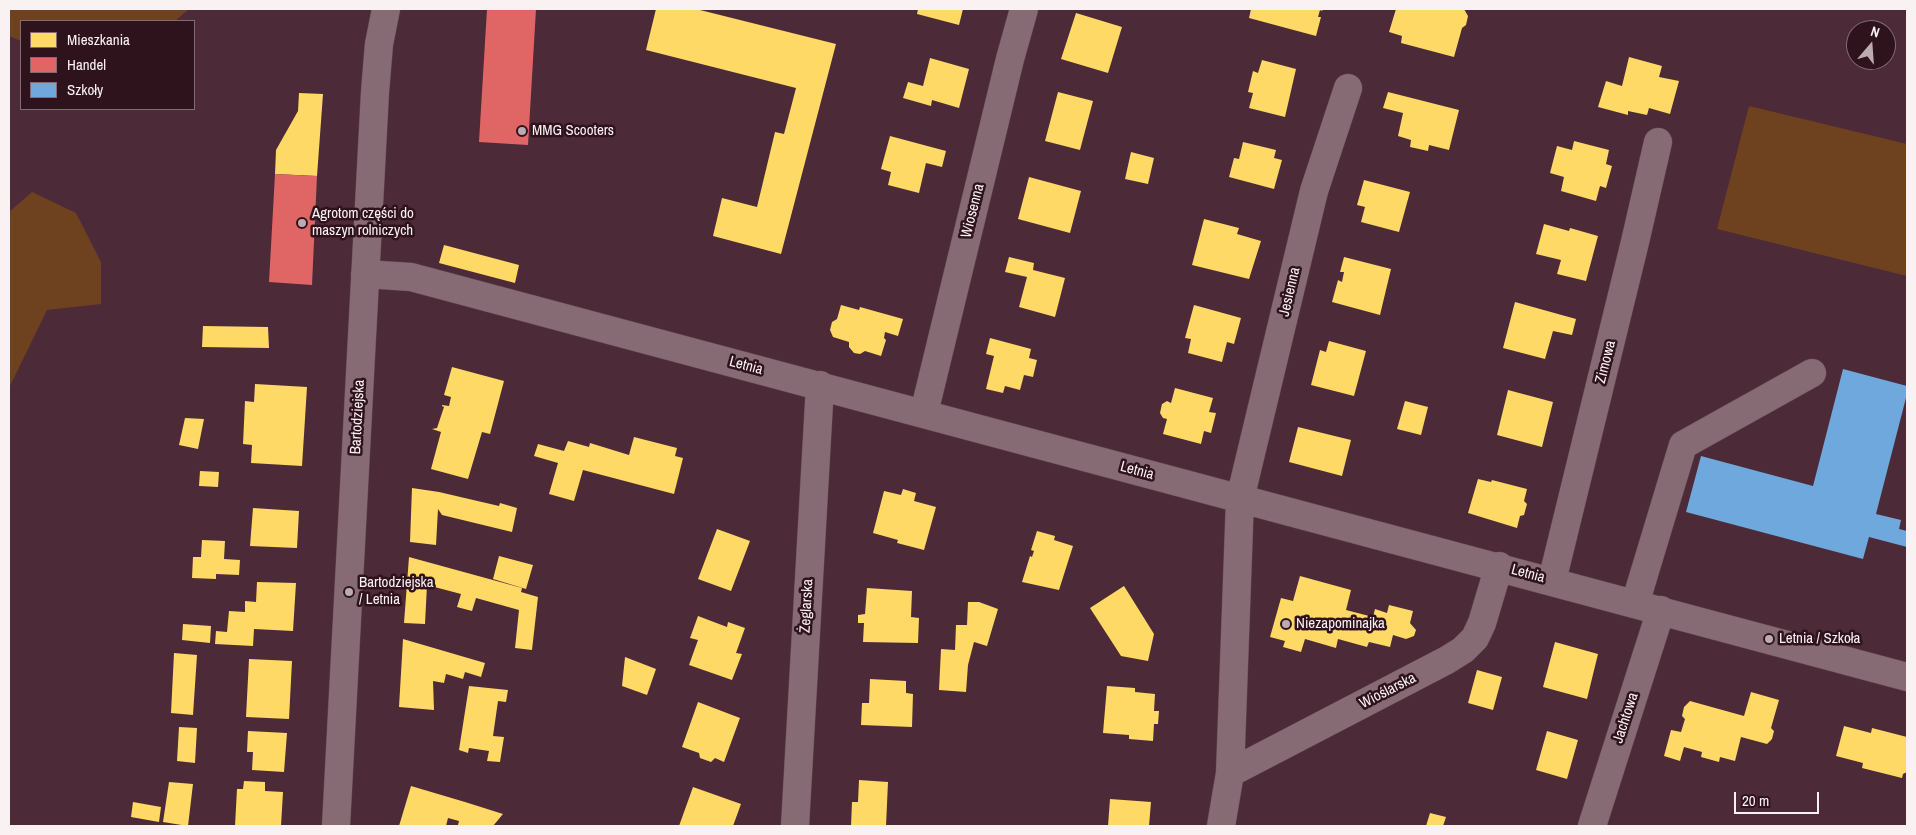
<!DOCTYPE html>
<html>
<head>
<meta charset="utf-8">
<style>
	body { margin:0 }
	#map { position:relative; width:1916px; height:835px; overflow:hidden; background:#4d2a38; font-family:"Archivo Narrow",sans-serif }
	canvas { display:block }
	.frame { position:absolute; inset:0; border:10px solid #faf1f3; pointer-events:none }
	.legend { position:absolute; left:20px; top:20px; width:175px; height:90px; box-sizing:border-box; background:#2f131c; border:1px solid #806c72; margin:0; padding:6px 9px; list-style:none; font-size:15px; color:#faf1f3 }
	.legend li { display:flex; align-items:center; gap:10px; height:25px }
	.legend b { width:25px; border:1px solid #806c72 }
	.north { position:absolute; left:1846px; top:20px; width:50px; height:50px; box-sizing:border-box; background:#2f131c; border:1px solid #806c72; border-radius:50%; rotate:18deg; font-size:14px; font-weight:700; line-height:20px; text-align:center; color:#faf1f3 }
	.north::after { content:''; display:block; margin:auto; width:18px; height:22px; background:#bdabb2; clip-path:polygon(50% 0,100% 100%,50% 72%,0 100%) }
	.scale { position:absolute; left:1734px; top:792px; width:85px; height:22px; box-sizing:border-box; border:2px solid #faf1f3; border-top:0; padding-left:6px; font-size:15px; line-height:18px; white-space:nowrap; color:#faf1f3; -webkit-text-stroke:4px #2f131c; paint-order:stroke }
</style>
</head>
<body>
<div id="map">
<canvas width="1916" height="835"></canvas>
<div class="frame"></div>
<ul class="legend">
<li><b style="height:14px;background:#ffd966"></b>Mieszkania</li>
<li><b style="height:14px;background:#e06666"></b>Handel</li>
<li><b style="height:14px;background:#6fa8dc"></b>Szkoły</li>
</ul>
<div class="north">N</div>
<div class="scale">20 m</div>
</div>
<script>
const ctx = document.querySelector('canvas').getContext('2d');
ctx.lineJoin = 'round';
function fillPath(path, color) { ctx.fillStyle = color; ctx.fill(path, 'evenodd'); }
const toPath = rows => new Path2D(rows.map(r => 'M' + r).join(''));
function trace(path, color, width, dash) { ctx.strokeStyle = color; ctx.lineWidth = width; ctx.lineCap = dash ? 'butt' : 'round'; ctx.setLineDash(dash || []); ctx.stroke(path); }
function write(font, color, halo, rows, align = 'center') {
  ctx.font = font + ' "Archivo Narrow",sans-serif'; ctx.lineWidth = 5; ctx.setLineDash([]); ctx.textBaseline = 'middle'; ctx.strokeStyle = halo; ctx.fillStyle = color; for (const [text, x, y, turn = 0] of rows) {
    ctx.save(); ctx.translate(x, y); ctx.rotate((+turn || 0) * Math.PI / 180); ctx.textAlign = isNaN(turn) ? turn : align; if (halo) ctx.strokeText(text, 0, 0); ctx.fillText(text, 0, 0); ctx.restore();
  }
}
const green = toPath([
	[9,9,189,9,175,21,21,21,21,41,9,36],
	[1749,106,1907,144,1907,276,1717,229],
	[32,192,76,213,101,262,101,304,47,310,9,388,9,212]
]);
const homes = toPath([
	[656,9,696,9,836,44,781,254,713,236,722,198,757,207,775,132,784,134,796,88,646,50],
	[918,9,963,9,959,25,917,14],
	[1251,9,1323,9,1322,11,1320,10,1318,17,1321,17,1316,36,1249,18],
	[1396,9,1464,9,1468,16,1466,25,1462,28,1454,57,1401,43,1402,36,1389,32],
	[1076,13,1122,27,1108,73,1061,59],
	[1629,57,1662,66,1659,77,1679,81,1670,114,1649,108,1647,115,1628,111,1628,115,1598,107,1606,81,1622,86],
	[930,58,969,69,959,108,932,100,931,106,903,98,908,82,923,86],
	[1262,60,1296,69,1285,117,1249,108,1253,93,1248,92,1253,71,1258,73],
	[1058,92,1093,101,1080,150,1045,141],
	[1388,92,1459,110,1449,150,1429,145,1428,151,1410,147,1411,140,1398,136,1403,113,1383,108],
	[299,93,323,94,317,176,275,174,276,150,298,111],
	[890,136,946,151,942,167,926,163,919,193,888,185,891,172,881,169],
	[1574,141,1609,150,1606,164,1612,166,1606,188,1600,186,1596,201,1561,191,1564,177,1550,173,1557,146,1572,150],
	[1243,142,1276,150,1274,158,1282,160,1274,189,1229,177,1234,158,1239,159],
	[1131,152,1154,158,1148,184,1125,179],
	[1029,177,1081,191,1070,233,1018,219],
	[1364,180,1410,192,1399,232,1361,222,1365,207,1357,205],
	[1204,219,1239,228,1237,234,1261,241,1249,279,1192,265],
	[1544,224,1569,231,1570,228,1598,236,1586,281,1557,274,1561,260,1536,254],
	[444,245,519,265,515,283,439,263],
	[1009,257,1034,263,1033,270,1065,278,1055,317,1019,307,1027,277,1005,272],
	[1344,257,1391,269,1380,315,1332,302,1338,280,1342,282,1344,272,1340,272],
	[1515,302,1576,319,1572,335,1553,331,1545,359,1503,348],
	[841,305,859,310,860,307,903,319,898,336,885,332,884,338,886,340,881,356,865,351,860,354,854,353,849,347,849,342,833,337,830,330,832,322,837,319],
	[1194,305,1241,318,1234,344,1227,342,1222,362,1188,353,1191,339,1185,338],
	[203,326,268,327,269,348,202,347],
	[990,338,1031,349,1029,358,1037,360,1033,377,1024,375,1020,390,1005,386,1003,393,986,389,994,356,986,354],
	[1329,341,1366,351,1354,396,1311,385,1320,350,1326,352],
	[452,367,504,381,490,434,482,432,468,479,431,469,441,432,432,429,437,428,444,407,442,406,442,405,449,406,451,397,444,395],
	[255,384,307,387,302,466,251,463,252,445,243,444,245,401,254,402],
	[1175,388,1213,398,1209,412,1216,413,1211,433,1204,431,1201,444,1163,434,1167,419,1163,418,1160,413,1162,404,1167,401,1171,403],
	[1508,390,1553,402,1542,447,1497,435],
	[1405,401,1428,407,1421,435,1397,429],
	[185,418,204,419,198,449,179,445],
	[1298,427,1351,440,1342,476,1289,462],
	[634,437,677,448,675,456,683,458,674,494,583,470,574,501,549,494,558,463,534,456,538,444,564,451,568,441,589,447,590,443,629,455],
	[200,471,219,472,218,487,199,486],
	[1478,479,1491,482,1492,480,1527,489,1524,501,1527,504,1524,515,1520,516,1517,528,1468,513],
	[412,488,439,492,499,506,500,503,517,508,512,532,442,515,438,509,436,545,410,542],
	[903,489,916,493,914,501,936,507,924,550,897,543,898,540,873,533,884,491,901,495],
	[253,508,299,511,297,548,250,546],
	[717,529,750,541,731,591,698,579],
	[1037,531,1055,536,1054,540,1073,546,1059,590,1022,582,1030,556,1032,557,1034,551,1031,550],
	[202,540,225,541,224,559,240,560,239,575,216,574,216,579,192,578,193,557,201,557],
	[499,556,533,565,526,589,493,579],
	[409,557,522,588,521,592,538,597,532,650,515,648,519,610,476,598,472,611,457,607,461,594,427,585,425,624,404,623],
	[1300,576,1351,590,1346,610,1373,617,1375,609,1387,613,1389,605,1413,611,1410,623,1416,630,1414,636,1406,639,1393,635,1390,647,1369,642,1367,647,1338,639,1336,648,1305,639,1301,652,1283,647,1285,641,1270,637,1281,598,1293,601],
	[257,582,296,583,293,631,254,629,253,646,215,644,216,631,227,632,229,611,245,612,245,601,256,602],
	[1124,586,1154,634,1148,661,1121,656,1090,608],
	[867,588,912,591,911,617,919,618,918,643,863,642,864,623,858,623,858,615,865,614],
	[968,602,979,602,998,609,987,646,974,642,968,665,966,692,939,690,941,649,955,650,956,625,967,625],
	[698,616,727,627,728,622,745,628,736,653,742,654,732,680,689,665,698,640,690,638],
	[183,624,211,626,210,643,182,640],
	[403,639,485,663,481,677,465,672,463,679,446,674,444,683,433,681,434,710,399,707],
	[1555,642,1598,654,1587,699,1543,687],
	[174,653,197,655,193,715,171,713],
	[625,657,656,669,647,695,622,686],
	[249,659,292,661,289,719,246,717],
	[1477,670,1502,677,1493,710,1468,703],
	[870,679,906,681,906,693,913,694,912,727,861,725,862,703,869,703],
	[469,686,508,690,506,702,498,701,493,736,504,737,500,762,487,761,489,751,469,748,468,753,459,750],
	[1107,686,1135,688,1135,692,1155,694,1154,711,1159,711,1158,724,1154,724,1153,741,1129,739,1129,735,1103,733],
	[1751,692,1779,700,1771,728,1774,731,1772,739,1767,744,1741,737,1735,761,1720,757,1719,762,1701,757,1702,752,1684,747,1680,761,1664,756,1671,730,1681,732,1685,719,1682,716,1684,707,1690,701,1744,716],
	[698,702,740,718,724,762,715,758,711,762,700,758,699,753,682,747],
	[1844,726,1871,733,1872,728,1907,737,1907,772,1903,774,1902,778,1862,768,1863,763,1836,756],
	[179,727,197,728,195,763,177,761],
	[248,731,287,733,284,772,252,770,253,752,247,752],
	[1547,731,1578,740,1567,779,1536,770],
	[859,780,888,782,886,826,851,826,852,802,858,802],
	[244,781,265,782,265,791,283,792,281,826,235,826,237,789,243,789],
	[169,782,193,784,188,826,163,822],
	[411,786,465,802,503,814,493,826,462,826,458,825,459,821,448,818,446,826,399,826],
	[693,787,741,804,733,826,679,826],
	[1110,799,1151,802,1149,826,1108,826],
	[133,802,161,807,159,822,131,817],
	[1430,813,1446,817,1443,826,1426,826]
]);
const shops = toPath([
	[487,9,536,9,528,145,479,142],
	[275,174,317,176,312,285,269,282]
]);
const schools = toPath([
	[1843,369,1907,386,1907,394,1876,514,1901,520,1899,529,1907,531,1907,547,1869,537,1863,559,1686,512,1701,456,1813,486]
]);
const minor = toPath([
	[365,274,411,277,1907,677],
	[924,413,1010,59,1024,9],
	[1552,581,1635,242,1658,142],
	[1635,604,1683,445,1812,373],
	[1230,773,1447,660,1463,650,1475,638,1482,623,1499,566],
	[336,826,375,92,379,44,386,9],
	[795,826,820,385],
	[1221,826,1230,773,1240,499,1314,191,1348,88],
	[1592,826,1661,610]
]);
const markers = [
	[522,131,5,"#bdabb2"],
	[302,223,5,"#bdabb2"],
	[349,592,5,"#bdabb2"],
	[1286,624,5,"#bdabb2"],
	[1769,639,5,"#bdabb2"]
];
const poiNames = [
	["MMG Scooters",532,131],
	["Agrotom części do",312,214],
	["maszyn rolniczych",312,231],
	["Bartodziejska",359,583],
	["/ Letnia",359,600],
	["Niezapominajka",1296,624],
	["Letnia / Szkoła",1779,639]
];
const streetNames = [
	["Wiosenna",973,211,-76],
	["Jesienna",1290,292,-77],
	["Zimowa",1606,362,-76],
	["Letnia",746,366,15],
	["Bartodziejska",358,417,-87],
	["Letnia",1137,471,15],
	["Letnia",1528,574,15],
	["Żeglarska",807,606,-87],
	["Wioślarska",1388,691,-27],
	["Jachtowa",1626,718,-72]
];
fillPath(green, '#6e421f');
fillPath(homes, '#ffd966');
fillPath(shops, '#e06666');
fillPath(schools, '#6fa8dc');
trace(minor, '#604851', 29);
trace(minor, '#876b74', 28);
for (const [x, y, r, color] of markers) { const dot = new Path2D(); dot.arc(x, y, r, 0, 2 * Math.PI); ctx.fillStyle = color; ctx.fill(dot); trace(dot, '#2f131c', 2); }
write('15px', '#faf1f3', '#2f131c', poiNames, 'left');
write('15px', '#faf1f3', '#2f131c', streetNames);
</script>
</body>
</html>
